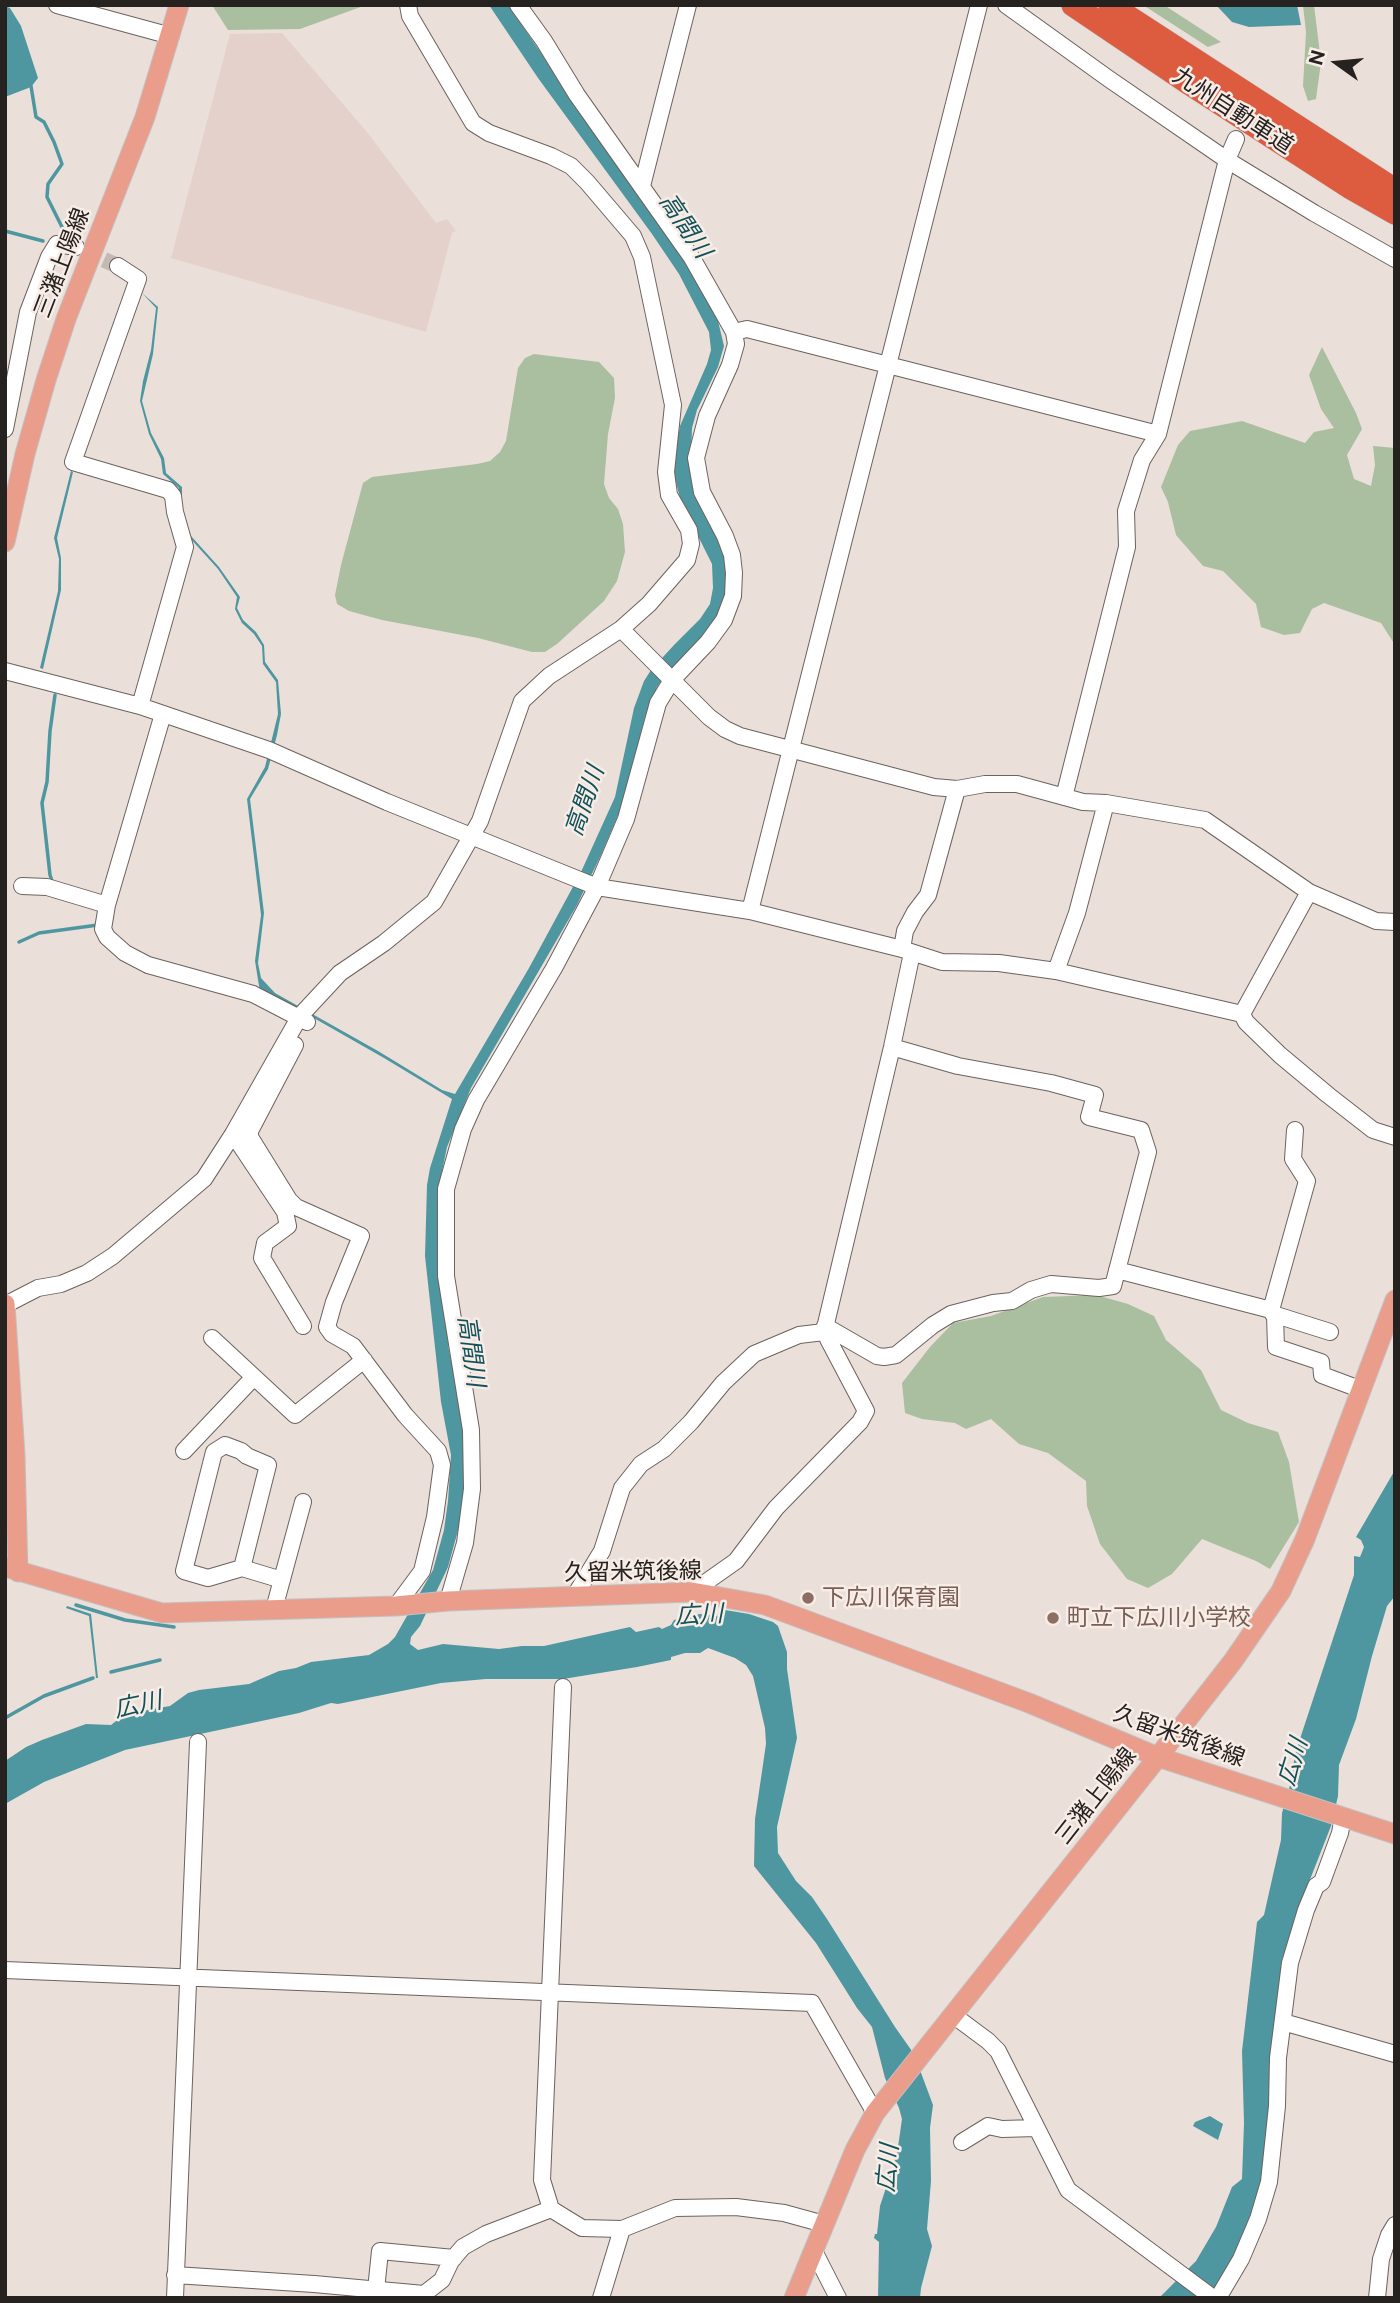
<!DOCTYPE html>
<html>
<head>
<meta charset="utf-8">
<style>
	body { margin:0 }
	#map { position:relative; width:1400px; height:2303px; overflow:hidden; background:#ebdfda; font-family:"Public Sans",sans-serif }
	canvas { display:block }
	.frame { position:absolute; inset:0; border:7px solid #262220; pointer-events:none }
	.north { position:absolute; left:1302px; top:28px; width:70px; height:70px; -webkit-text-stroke:5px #f8ece7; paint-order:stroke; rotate:285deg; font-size:19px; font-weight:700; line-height:28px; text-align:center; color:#262220 }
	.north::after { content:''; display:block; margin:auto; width:24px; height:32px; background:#262220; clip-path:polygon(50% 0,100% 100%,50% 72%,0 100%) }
</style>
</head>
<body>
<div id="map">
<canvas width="1400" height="2303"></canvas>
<div class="frame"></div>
<div class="north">N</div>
</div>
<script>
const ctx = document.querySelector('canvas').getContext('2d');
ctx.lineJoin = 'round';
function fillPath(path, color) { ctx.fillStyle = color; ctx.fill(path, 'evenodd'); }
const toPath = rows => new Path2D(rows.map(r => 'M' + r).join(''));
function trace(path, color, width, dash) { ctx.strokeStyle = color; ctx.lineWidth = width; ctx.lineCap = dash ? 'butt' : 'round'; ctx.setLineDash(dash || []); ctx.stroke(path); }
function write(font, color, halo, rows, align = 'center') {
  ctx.font = font + ' "Public Sans","Noto Sans JP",sans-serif'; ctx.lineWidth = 5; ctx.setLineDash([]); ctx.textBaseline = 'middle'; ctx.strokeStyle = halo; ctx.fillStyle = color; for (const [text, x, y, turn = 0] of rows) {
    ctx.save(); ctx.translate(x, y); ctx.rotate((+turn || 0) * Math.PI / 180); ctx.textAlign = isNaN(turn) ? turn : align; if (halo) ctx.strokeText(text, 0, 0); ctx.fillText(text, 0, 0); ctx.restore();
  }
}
const built = toPath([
	[282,33,367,132,436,223,447,219,456,231,452,233,426,332,171,258,230,34]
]);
const green = toPath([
	[212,5,366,5,300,29,228,30],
	[1143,5,1164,5,1221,42,1208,47],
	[1303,5,1314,5,1321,62,1316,99,1308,101,1303,86,1306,32],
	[1322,347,1356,413,1362,429,1347,455,1354,479,1371,486,1375,465,1373,446,1395,448,1395,645,1381,623,1324,603,1312,609,1300,633,1284,635,1261,627,1256,604,1223,571,1203,566,1176,535,1168,502,1161,487,1178,445,1190,431,1242,421,1305,443,1314,432,1334,428,1321,409,1309,375],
	[534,354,599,362,614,378,615,398,608,434,604,484,609,498,618,509,623,524,625,552,617,581,604,601,557,644,545,652,532,652,478,638,382,620,349,611,337,604,335,595,341,565,363,483,372,477,477,464,490,461,500,452,506,441,518,368,525,358],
	[1096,1295,1128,1304,1154,1316,1166,1340,1201,1370,1221,1410,1248,1423,1278,1432,1289,1462,1299,1522,1270,1569,1256,1561,1202,1539,1172,1574,1148,1588,1127,1579,1100,1544,1087,1506,1086,1481,1048,1453,1019,1444,991,1419,966,1429,955,1423,922,1419,905,1413,902,1383,930,1347,953,1323,991,1316,1043,1297]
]);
const water = toPath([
	[489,5,508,5,541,53,576,109,632,181,665,229,707,295,718,321,724,346,718,367,697,410,692,428,691,457,727,564,727,591,719,616,702,640,663,678,657,687,645,717,622,806,600,857,577,905,471,1088,447,1147,438,1191,438,1258,449,1351,460,1399,465,1459,463,1495,460,1523,448,1567,420,1626,411,1637,410,1644,418,1650,443,1644,499,1649,522,1646,544,1646,630,1627,636,1632,659,1627,662,1629,671,1625,674,1620,700,1614,717,1616,725,1610,749,1614,773,1622,778,1626,787,1652,787,1669,797,1738,777,1827,778,1853,796,1881,812,1897,827,1919,895,2027,914,2054,933,2105,930,2128,931,2181,927,2229,932,2246,921,2288,920,2298,878,2298,879,2242,874,2238,875,2234,877,2234,880,2206,897,2154,902,2119,899,2108,885,2078,872,2027,857,2008,816,1943,754,1866,755,1819,766,1744,765,1728,753,1676,746,1665,735,1658,708,1648,700,1653,685,1653,671,1657,671,1660,637,1667,563,1679,486,1679,441,1683,338,1704,331,1703,299,1713,125,1750,44,1782,5,1804,5,1761,26,1747,42,1740,86,1724,111,1725,125,1714,170,1706,188,1693,199,1690,249,1684,279,1671,296,1668,311,1662,369,1655,388,1644,395,1637,433,1570,444,1530,448,1501,451,1455,441,1402,425,1256,427,1185,430,1168,452,1099,384,1058,298,1009,260,992,255,961,261,915,247,799,265,767,278,714,276,682,263,664,262,646,254,634,242,623,235,609,237,597,218,569,189,537,178,499,179,488,163,474,161,459,149,434,140,401,143,381,151,350,156,308,142,293,158,307,153,354,142,401,151,433,164,458,166,473,182,487,182,509,191,536,219,567,240,597,237,608,243,620,256,632,264,645,265,662,278,680,281,714,277,735,268,769,250,799,264,913,258,963,261,978,275,993,378,1051,442,1090,455,1094,529,968,581,872,615,797,634,708,644,681,651,670,674,645,700,619,710,604,713,588,712,564,681,502,675,478,674,459,680,426,707,364,711,350,709,332,679,274,652,234,538,78],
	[1216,5,1297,5,1301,25,1249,27,1232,22],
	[5,6,10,8,21,26,38,78,31,87,5,97],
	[71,471,73,472,57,538,61,558,61,590,43,669,40,668,58,591,59,559,54,538],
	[1395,1470,1395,1596,1387,1606,1372,1656,1356,1719,1339,1765,1338,1796,1331,1826,1298,1910,1289,1939,1281,1973,1265,2169,1259,2195,1241,2243,1229,2268,1209,2298,1159,2298,1196,2261,1216,2227,1232,2187,1242,2179,1244,2123,1242,2051,1257,1922,1264,1915,1273,1875,1281,1840,1282,1813,1291,1782,1295,1754,1354,1575,1354,1556,1360,1557,1364,1547,1361,1540,1356,1537],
	[67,1606,91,1614,98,1678,96,1678,89,1616,66,1608],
	[1210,2116,1223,2124,1218,2140,1193,2126,1195,2122]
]);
const stream = toPath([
	[31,86,36,117,44,122,54,142,62,164,48,184,47,197,64,231,75,239],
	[5,231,43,241],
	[54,882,52,881,50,875,42,803,47,782,50,731,55,695],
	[19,942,39,933,98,925],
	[76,1605,125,1620,174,1627],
	[111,1672,160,1660],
	[5,1718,44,1696,93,1678]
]);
const minorTunnel = toPath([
	[82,250,118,266]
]);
const minor = toPath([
	[57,5,171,36],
	[1006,5,1109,79,1227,160,1314,213,1395,259],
	[642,186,688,5],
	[118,266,138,279,73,462,168,490,173,496,175,512,185,547,140,706],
	[734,332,747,329,1158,434],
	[5,429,28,312,49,257,57,244,76,247],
	[621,629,709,717,725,729,740,736,934,787,957,789,985,784,1017,784,1083,802,1106,803,1205,820,1309,892,1376,921,1395,922],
	[5,671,140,706,269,750,387,802,597,887,750,911,902,949,942,962,999,963,1056,971,1242,1014,1246,1022,1280,1055,1328,1095,1373,1130,1395,1137],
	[163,714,107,905,103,929,107,937,125,953,148,965,253,994,307,1022],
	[1064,797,1127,547,1126,511,1142,460,1158,434,1227,160,1236,139],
	[22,886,47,887,107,905],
	[750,911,979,5],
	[902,949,905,931,915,912,928,895,957,789],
	[1056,971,1077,913,1106,803],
	[1242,1014,1309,892],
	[295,1045,250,1131,250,1137,289,1200,296,1207,361,1236,334,1302,327,1327,332,1334,353,1346,405,1415,438,1451,442,1465,435,1517,422,1571,396,1606],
	[1295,1130,1293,1159,1307,1181,1271,1310,1275,1316,1276,1347,1321,1362,1322,1375,1362,1390],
	[233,1134,285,1212,288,1226,265,1243,262,1258,303,1326],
	[1117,1270,1271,1310],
	[5,1305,38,1288,61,1284,87,1273,113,1256,204,1179,233,1134,300,1016,340,973,384,943,434,902,480,821,522,701,549,676,621,629,649,604,687,560,691,544,689,530,669,495,666,472,673,405,642,257,633,236,587,182,571,166,551,156,489,133,473,123,410,16,408,5],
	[1273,1314,1330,1332],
	[825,1326,877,1356,884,1357,896,1355,933,1325,951,1314,993,1303,1012,1301,1031,1290,1051,1284,1099,1288,1113,1286,1148,1152,1141,1130,1089,1117,1095,1095,1051,1083,958,1066,892,1047],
	[212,1338,295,1415,364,1360],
	[184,1451,254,1377],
	[242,1568,268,1465,247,1456,241,1451,225,1445,214,1452,184,1571,208,1578,242,1568,282,1580],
	[692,1592,736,1561,776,1508,860,1422,866,1411,828,1339],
	[574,1597,602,1551,622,1488,641,1464,664,1449,691,1422,723,1383,754,1354,799,1335,824,1332,892,1047,912,953],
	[448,1601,465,1543,472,1489,471,1430,446,1276,446,1189,463,1129,476,1100,554,968,597,887,626,819,658,703,672,680,708,642,724,620,733,596,734,573,732,555,725,536,702,492,696,458,707,416,730,365,736,344,734,332,692,258,577,95,544,41,518,5],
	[274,1609,303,1502],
	[563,1687,542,2180,551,2209,582,2228,622,2229,675,2208,736,2207,784,2213,824,2224],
	[5,1970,812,2003,875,2113],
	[953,2015,988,2041,998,2051,1068,2190,1213,2298],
	[1283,2022,1395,2054],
	[962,2142,988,2126,1002,2129,1036,2128],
	[813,2249,838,2298],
	[175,2275,314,2284,424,2294,442,2280,451,2261,463,2247,486,2234,551,2209],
	[376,2290,380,2251,454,2258],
	[175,2298,198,1742],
	[601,2298,622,2229],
	[1218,2298,1241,2259,1258,2219,1269,2182,1277,2106,1278,2058,1290,1963,1306,1910,1316,1886,1322,1882,1340,1833,1343,1817],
	[1377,2298,1381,2259,1389,2235,1395,2225]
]);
const major = toPath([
	[5,542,25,454,46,380,66,319,145,117,179,5],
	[5,1304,15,1455,18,1572],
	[5,1567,162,1613,396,1606,448,1601,692,1592,765,1605,1029,1703,1158,1757,1395,1834],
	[794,2298,855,2150,875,2113,1158,1757,1233,1661,1281,1591,1305,1539,1395,1300]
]);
const highway = toPath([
	[1073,5,1187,82,1351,188,1395,213],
	[1110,5,1395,190]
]);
const markers = [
	[808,1598,7,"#8d6e63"],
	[1053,1618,7,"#8d6e63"]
];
const streetNames = [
	["九州自動車道",1233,111,33],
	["三潴上陽線",62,263,-69],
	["久留米筑後線",633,1572,-1],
	["久留米筑後線",1179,1736,20],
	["三潴上陽線",1096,1796,-52]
];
const educationNames = [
	["下広川保育園",822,1598],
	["町立下広川小学校",1067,1618]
];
const waterNames = [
	["高間川",685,226,56],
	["高間川",585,801,-71],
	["高間川",471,1351,82],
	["広川",699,1615,-3],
	["広川",138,1705,-12],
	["広川",1293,1762,-73],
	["広川",888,2168,-85]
];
fillPath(built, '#e5d1cb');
fillPath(green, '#aabea0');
fillPath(water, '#4e97a0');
trace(stream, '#4e97a0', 3.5);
trace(minorTunnel, '#c4b9b5', 16, [16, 8]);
trace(minor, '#6c625e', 18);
trace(major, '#c2c1c1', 21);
trace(highway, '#c2c1c1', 24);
trace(minor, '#fff', 16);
trace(major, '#eb9d8c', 19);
trace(highway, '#dd5b3f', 23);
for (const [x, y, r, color] of markers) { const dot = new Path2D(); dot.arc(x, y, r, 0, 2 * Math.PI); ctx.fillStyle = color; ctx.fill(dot); trace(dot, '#f8ece7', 2.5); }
write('23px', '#262220', '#f8ece7', streetNames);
write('23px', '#785e54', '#f8ece7', educationNames, 'left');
write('italic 24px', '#115259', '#f8ece7', waterNames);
</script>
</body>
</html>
